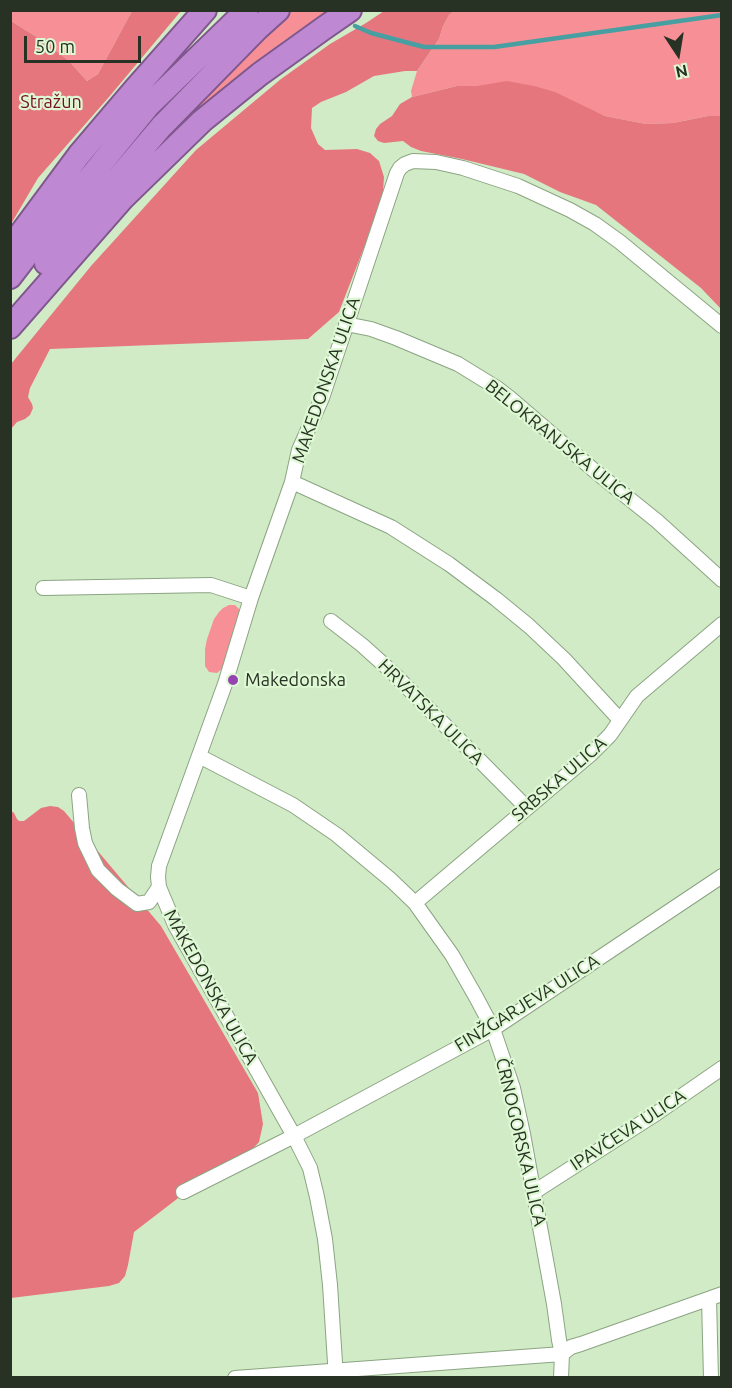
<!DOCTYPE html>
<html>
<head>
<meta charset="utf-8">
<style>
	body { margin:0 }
	#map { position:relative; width:732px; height:1388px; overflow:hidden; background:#d1ebc7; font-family:Ubuntu,sans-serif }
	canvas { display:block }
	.frame { position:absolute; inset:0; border:12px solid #283224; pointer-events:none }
	.north { position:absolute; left:648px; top:24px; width:60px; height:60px; -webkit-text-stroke:4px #def8d4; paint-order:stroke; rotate:168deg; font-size:16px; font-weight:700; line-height:24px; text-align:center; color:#283224 }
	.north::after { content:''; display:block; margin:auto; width:21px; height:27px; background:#283224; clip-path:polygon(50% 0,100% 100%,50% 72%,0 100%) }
	.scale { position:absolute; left:24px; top:36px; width:117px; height:27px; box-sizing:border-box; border:3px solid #283224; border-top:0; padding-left:8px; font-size:18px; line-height:21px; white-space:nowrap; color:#283224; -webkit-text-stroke:4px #def8d4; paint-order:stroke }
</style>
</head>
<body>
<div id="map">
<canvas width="732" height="1388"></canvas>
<div class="frame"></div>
<div class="north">N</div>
<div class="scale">50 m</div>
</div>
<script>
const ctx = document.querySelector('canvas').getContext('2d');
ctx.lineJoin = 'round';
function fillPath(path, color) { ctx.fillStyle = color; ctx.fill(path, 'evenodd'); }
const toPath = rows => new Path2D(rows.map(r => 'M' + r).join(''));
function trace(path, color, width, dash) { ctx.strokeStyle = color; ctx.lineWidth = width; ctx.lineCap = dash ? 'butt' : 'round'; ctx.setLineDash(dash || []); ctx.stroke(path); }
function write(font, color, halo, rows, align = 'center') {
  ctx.font = font + ' Ubuntu,sans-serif'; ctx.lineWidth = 4.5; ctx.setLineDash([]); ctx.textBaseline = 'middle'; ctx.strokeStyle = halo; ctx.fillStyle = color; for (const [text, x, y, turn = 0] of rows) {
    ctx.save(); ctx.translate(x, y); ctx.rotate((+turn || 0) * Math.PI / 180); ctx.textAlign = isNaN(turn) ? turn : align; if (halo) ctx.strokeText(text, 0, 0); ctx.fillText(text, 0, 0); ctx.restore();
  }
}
const green = toPath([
	[10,11,132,11,98,74,87,81,68,60,43,41,11,21],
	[291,11,327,11,284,41,229,84,166,137,252,47],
	[454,11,721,11,721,116,708,116,673,123,646,124,605,116,587,108,477,86,457,86,412,97,411,91,417,71,439,39,443,26,449,15],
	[229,605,235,605,239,609,240,617,224,667,217,673,209,672,205,666,205,649,207,639,214,619,219,612,223,608]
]);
const forest = toPath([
	[132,11,181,11,109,97,38,178,11,224,11,21,43,41,68,60,87,81,98,74],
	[384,11,454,11,449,15,443,26,439,39,417,71,405,71,374,76,346,92,321,102,312,108,311,128,318,144,325,150,357,149,370,153,379,161,384,177,383,192,365,245,339,312,308,339,50,349,30,388,28,397,32,404,33,408,30,415,25,419,17,422,11,429,11,364,91,266,196,150,281,79,330,44,366,23],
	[507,81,534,86,555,92,605,116,646,124,673,123,708,116,721,116,721,309,701,288,596,205,560,192,524,174,462,159,421,151,411,147,403,141,384,143,378,141,374,136,376,129,380,124,392,116,400,104,412,97,457,86,477,86],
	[50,806,58,807,64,811,161,926,258,1093,263,1124,259,1142,248,1154,216,1169,134,1232,128,1265,125,1276,119,1283,109,1286,11,1298,10,810,14,813,17,819,19,821,24,821,41,808]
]);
const stream = toPath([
	[355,26,371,33,424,47,494,47,722,15]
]);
const minor = toPath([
	[346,324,371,329,396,338,458,364,497,388,510,398,596,472,657,521,722,580],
	[292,482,391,527,449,564,496,599,529,626,564,659,620,720],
	[43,588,211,585,251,598],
	[331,621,362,645,392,672,527,808],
	[199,756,293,805,337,835,391,880,415,903,452,955,476,997,493,1029,513,1088,523,1134,554,1304,559,1340,562,1354,561,1378],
	[79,795,82,828,85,843,98,870,117,889,137,904,149,902,159,887],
	[415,903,590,755,610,735,637,696,722,624],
	[183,1192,294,1136,493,1029,722,876],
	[534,1192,657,1113,722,1068],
	[709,1299,711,1378],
	[235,1378,562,1354,571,1347,581,1344,722,1294],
	[336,1378,330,1285,325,1239,317,1197,310,1168,294,1136,175,925,159,887,158,877,159,866,225,684,251,598,292,482,299,450,322,398,397,173,400,168,405,164,413,161,436,162,463,168,518,186,570,210,595,224,620,242,722,326]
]);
const trunk = toPath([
	[10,248,79,155,136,88,205,10],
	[46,263,161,127,258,28,278,10],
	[10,277,30,251,149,105,247,10],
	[10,327,123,198,202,121,260,74,324,28,350,10]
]);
const markers = [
	[233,680,6,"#9643b2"]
];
const parkNames = [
	["Stražun",51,102]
];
const streetNames = [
	["MAKEDONSKA ULICA",326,380,-71],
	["BELOKRANJSKA ULICA",560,442,39],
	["HRVATSKA ULICA",431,712,45],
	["SRBSKA ULICA",559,779,-41],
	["MAKEDONSKA ULICA",211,987,61],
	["FINŽGARJEVA ULICA",527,1003,-32],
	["IPAVČEVA ULICA",628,1130,-33],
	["ČRNOGORSKA ULICA",521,1142,77]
];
const poiNames = [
	["Makedonska",245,680]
];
fillPath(green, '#f79096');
fillPath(forest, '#e6767e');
trace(stream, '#489fa1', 4.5);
trace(minor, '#8ba482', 16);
trace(trunk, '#7f578d', 26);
trace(minor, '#fff', 14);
trace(trunk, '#be88d2', 22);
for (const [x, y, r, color] of markers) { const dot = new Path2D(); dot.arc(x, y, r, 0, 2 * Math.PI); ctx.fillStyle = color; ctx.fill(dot); trace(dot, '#def8d4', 2); }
write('18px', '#781025', '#def8d4', parkNames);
write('18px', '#283224', '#def8d4', streetNames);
write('18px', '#283224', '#def8d4', poiNames, 'left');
</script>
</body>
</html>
